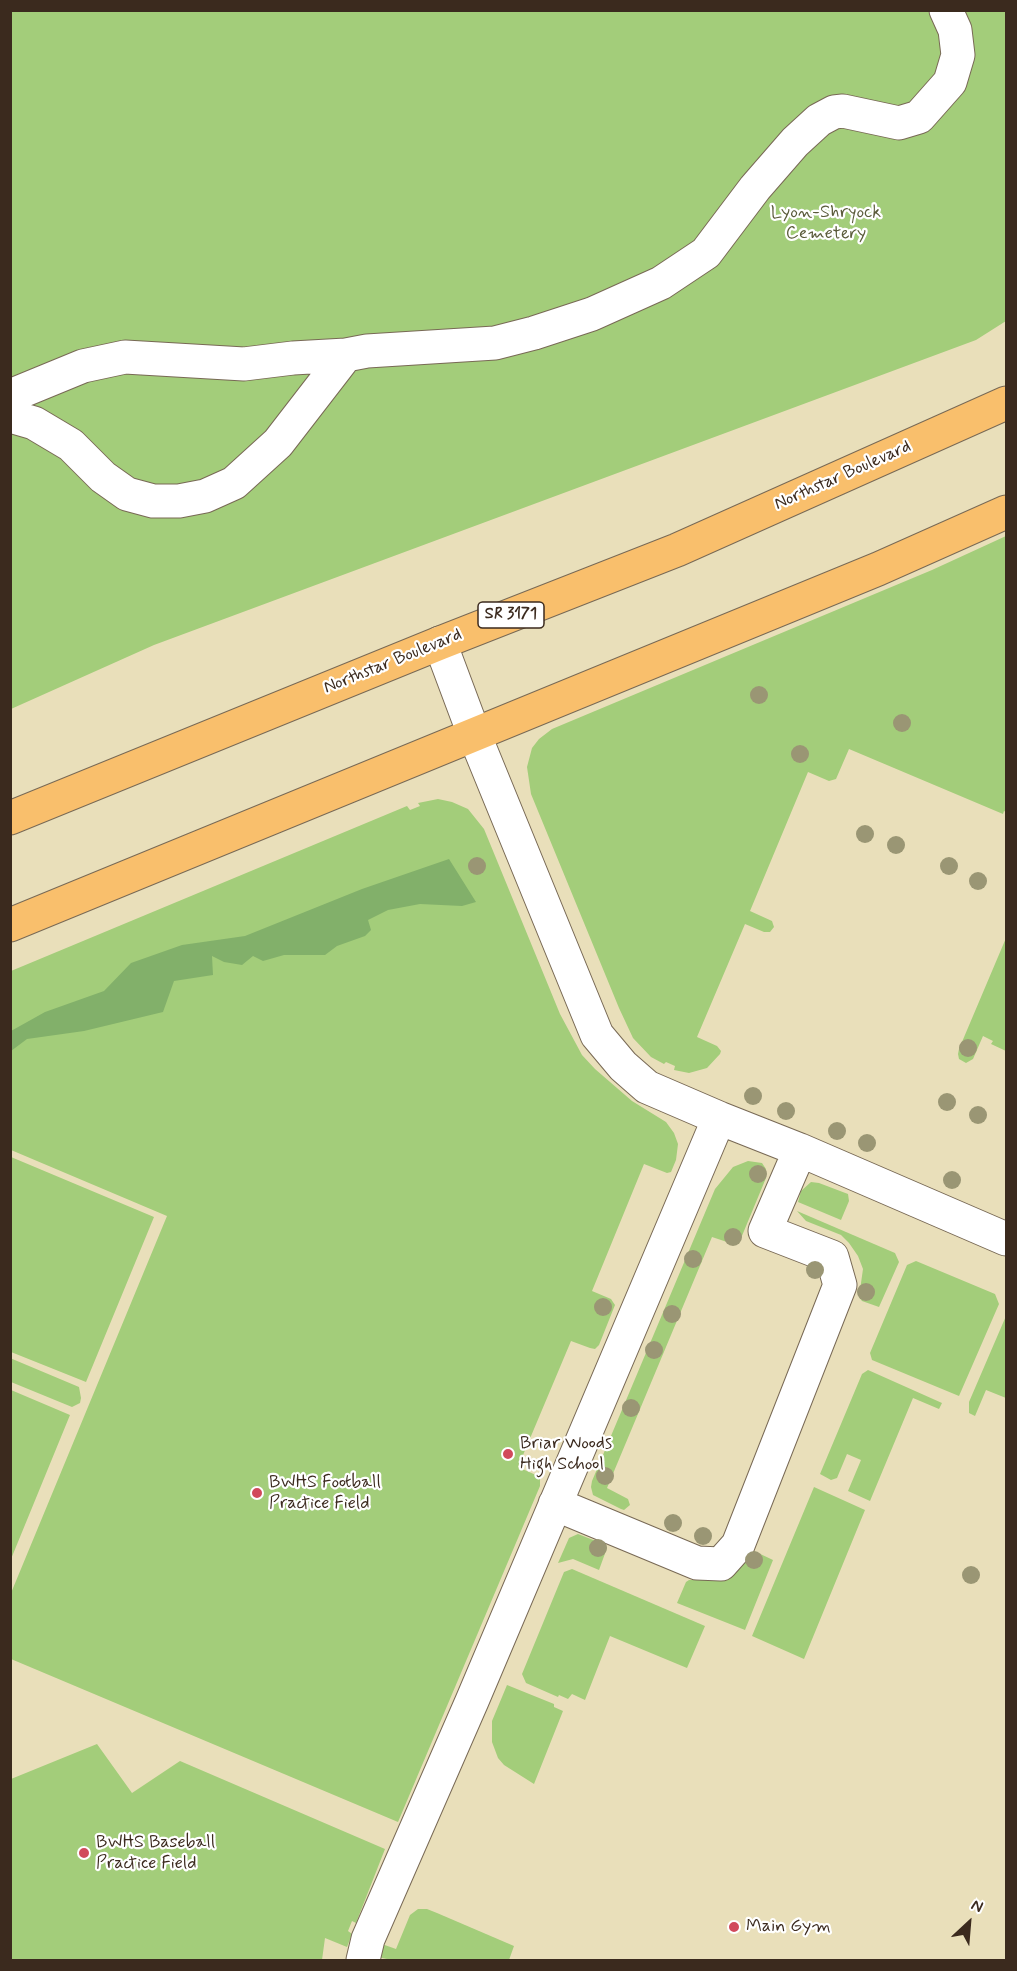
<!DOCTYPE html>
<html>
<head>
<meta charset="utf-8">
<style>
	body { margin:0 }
	#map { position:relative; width:1017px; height:1971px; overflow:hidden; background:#e9dfba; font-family:Mynerve,sans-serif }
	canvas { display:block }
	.frame { position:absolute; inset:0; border:12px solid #3b2a1e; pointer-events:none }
	.north { position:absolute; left:939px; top:1893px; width:60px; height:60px; -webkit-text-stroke:4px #fff; paint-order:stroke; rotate:26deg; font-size:16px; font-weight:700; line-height:24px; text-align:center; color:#3b2a1e }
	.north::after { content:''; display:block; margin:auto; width:21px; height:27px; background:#3b2a1e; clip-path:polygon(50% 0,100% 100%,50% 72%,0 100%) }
</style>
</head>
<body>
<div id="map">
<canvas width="1017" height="1971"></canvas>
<div class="frame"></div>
<div class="north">N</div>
</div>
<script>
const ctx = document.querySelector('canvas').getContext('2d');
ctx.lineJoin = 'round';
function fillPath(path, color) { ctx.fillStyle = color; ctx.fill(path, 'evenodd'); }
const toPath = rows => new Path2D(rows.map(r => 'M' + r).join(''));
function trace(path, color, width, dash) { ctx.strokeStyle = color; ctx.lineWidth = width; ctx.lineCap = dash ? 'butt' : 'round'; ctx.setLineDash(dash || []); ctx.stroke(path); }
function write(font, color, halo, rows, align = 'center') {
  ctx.font = font + ' Mynerve,sans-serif'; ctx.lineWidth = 4.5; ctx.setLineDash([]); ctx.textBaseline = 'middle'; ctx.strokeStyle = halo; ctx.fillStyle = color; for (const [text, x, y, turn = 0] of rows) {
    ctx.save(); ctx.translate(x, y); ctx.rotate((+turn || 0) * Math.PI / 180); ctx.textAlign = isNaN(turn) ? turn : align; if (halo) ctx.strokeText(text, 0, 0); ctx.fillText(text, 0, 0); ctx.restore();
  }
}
const green = toPath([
	[10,11,1006,11,1006,321,976,340,154,645,11,709],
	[1006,536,1006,812,1004,811,1003,814,849,749,836,779,829,781,808,772,750,911,772,921,774,927,770,932,764,932,745,924,697,1037,717,1046,721,1051,720,1054,707,1068,689,1073,674,1070,675,1066,666,1062,664,1064,651,1057,633,1038,619,1008,531,794,527,767,532,748,539,739,552,729,932,570],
	[438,799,452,802,468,809,484,829,560,1014,582,1055,595,1069,632,1101,666,1122,674,1133,678,1144,676,1160,671,1172,667,1173,644,1164,592,1291,611,1299,615,1305,599,1345,595,1349,590,1348,571,1341,518,1467,538,1476,540,1479,540,1486,398,1822,11,1659,11,1593,167,1216,11,1150,11,971,407,806,410,810,420,806,418,803],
	[1006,938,1006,1051,991,1044,993,1041,983,1036,973,1059,966,1063,959,1059,958,1054,959,1049],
	[11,1157,154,1217,86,1382,11,1352],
	[748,1161,762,1163,766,1169,766,1178,739,1243,733,1244,712,1237,607,1488,628,1499,630,1505,624,1510,621,1509,593,1495,591,1487,592,1481,715,1189,733,1167],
	[811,1182,819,1183,848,1194,849,1201,841,1220,798,1202,801,1191],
	[797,1211,895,1253,899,1262,879,1307,862,1301,859,1297,863,1269,858,1256,849,1243,841,1235,806,1221],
	[916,1261,995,1294,999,1304,959,1396,872,1360,870,1353,907,1265],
	[1006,1316,1006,1398,986,1390,975,1416,969,1413,969,1402],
	[10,1358,79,1387,81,1398,80,1403,72,1407,11,1382],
	[868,1370,942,1403,939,1409,913,1398,870,1501,848,1491,861,1460,847,1454,837,1478,831,1480,820,1474,862,1374],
	[11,1390,70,1415,11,1559],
	[814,1487,865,1510,804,1659,752,1636],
	[578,1534,606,1545,607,1548,599,1570,573,1559,558,1563,569,1538],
	[754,1551,773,1560,745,1630,677,1603,686,1582,689,1580,716,1580,731,1576,738,1570,748,1554],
	[572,1569,705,1626,687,1668,610,1636,585,1700,572,1694,568,1699,559,1695,558,1697,526,1683,522,1674,564,1572],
	[507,1685,554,1704,554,1707,563,1711,534,1784,504,1765,498,1758,492,1742,492,1721],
	[97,1744,132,1793,180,1761,385,1849,356,1923,352,1921,348,1931,352,1934,347,1947,325,1938,322,1960,11,1960,11,1779],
	[418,1909,427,1909,437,1913,514,1946,509,1960,392,1960,377,1957,379,1943,396,1949,410,1915]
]);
const forest = toPath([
	[449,859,476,902,462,906,420,904,388,910,368,920,371,930,365,936,337,946,325,955,284,955,263,961,253,956,242,965,224,962,212,956,213,975,174,981,163,1012,84,1031,27,1039,11,1051,11,1031,45,1012,104,991,131,963,182,945,245,936,362,889]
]);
const minor = toPath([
	[10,396,83,366,125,357,244,364,293,358,346,355],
	[10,416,34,423,71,445,103,477,127,494,153,501,179,501,205,496,234,483,278,443,346,355,367,351,495,343,534,333,592,314,661,283,706,253,755,188,795,142,819,120,834,112,843,111,899,123,919,117,950,82,958,55,955,30,946,10],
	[440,643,474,734,597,1035,623,1066,647,1087,719,1118],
	[555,1504,697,1563,721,1564,738,1545,840,1285,832,1257,765,1231,800,1150],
	[363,1960,368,1939,472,1701,719,1118,800,1150,1006,1239]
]);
const major = toPath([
	[10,818,440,643,677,550,1006,403],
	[10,925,878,569,1006,512]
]);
const trees = [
	[759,695],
	[902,723],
	[800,754],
	[865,834],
	[896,845],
	[477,866],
	[949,866],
	[978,881],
	[968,1048],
	[753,1096],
	[947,1102],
	[786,1111],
	[978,1115],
	[837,1131],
	[867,1143],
	[758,1174],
	[952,1180],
	[733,1237],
	[693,1259],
	[815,1270],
	[866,1292],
	[603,1307],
	[672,1314],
	[654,1350],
	[631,1408],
	[605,1476],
	[673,1523],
	[703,1536],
	[598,1548],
	[754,1560],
	[971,1575]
];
const markers = [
	[508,1454,6,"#d1495b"],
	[257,1493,6,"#d1495b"],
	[84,1853,6,"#d1495b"],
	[734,1927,6,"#d1495b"]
];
const shields = [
	[511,615,66]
];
const shieldNames = [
	["SR 3171",511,615]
];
const parkNames = [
	["Lyon-Shryock",826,213],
	["Cemetery",826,234]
];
const streetNames = [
	["Northstar Boulevard",843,476,-24],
	["Northstar Boulevard",393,662,-22]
];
const poiNames = [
	["Briar Woods",520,1444],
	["High School",520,1465],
	["BWHS Football",269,1483],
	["Practice Field",269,1504],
	["BWHS Baseball",96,1843],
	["Practice Field",96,1864],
	["Main Gym",746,1927]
];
fillPath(green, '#a3cd7a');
fillPath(forest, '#82b06a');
trace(minor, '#786955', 35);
trace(major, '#786955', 35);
trace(minor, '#fff', 33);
trace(major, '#f9bf6c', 33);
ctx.fillStyle = '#9a9674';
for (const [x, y] of trees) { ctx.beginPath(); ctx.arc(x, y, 9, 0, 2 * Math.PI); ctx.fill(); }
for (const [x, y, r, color] of markers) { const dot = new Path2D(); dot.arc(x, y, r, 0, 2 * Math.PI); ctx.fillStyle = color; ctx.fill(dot); trace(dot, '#fff', 2); }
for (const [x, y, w] of shields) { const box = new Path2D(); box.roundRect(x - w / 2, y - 13, w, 26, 4.5); ctx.fillStyle = '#fff'; ctx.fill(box); trace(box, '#3b2a1e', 1.5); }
write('bold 16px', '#3b2a1e', null, shieldNames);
write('18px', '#5a5b3a', '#fff', parkNames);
write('18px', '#3b2a1e', '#fff', streetNames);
write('18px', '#3b2a1e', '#fff', poiNames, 'left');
</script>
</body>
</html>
